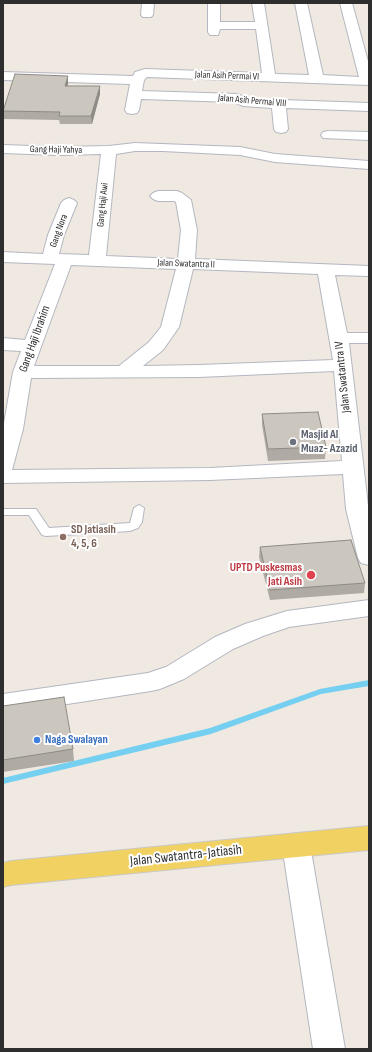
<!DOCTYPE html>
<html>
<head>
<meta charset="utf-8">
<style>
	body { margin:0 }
	#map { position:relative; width:372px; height:1052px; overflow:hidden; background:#efe9e1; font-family:"Sofia Sans Condensed",sans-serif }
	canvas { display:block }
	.frame { position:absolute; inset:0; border:4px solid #2e2e2e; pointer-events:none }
</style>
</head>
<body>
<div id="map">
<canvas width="372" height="1052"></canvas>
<div class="frame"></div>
</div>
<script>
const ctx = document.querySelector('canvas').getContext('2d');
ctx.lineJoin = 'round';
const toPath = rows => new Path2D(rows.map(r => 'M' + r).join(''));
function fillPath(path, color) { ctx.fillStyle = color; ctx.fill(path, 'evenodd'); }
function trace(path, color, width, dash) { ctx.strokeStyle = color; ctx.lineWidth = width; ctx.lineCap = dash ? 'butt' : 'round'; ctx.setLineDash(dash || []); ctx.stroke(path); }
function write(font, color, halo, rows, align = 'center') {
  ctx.font = font + ' "Sofia Sans Condensed",sans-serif'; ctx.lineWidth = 4; ctx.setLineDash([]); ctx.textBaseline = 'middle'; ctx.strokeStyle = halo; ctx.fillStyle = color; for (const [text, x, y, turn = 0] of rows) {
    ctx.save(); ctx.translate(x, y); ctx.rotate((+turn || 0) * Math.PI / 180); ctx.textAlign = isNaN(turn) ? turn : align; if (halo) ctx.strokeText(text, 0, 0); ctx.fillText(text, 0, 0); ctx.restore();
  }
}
const stream = toPath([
	[369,680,369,686,321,694,211,734,3,784,3,778,210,728,320,689,369,680]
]);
const service = toPath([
	[139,505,144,508,142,522,138,528,130,531,46,536,42,535,29,515,3,515,3,509,36,509,49,528,130,523,134,508,139,505]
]);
const minor = toPath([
	[142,3,154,3,153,15,151,17,143,17,141,15,142,3],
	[208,3,220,3,220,22,255,22,252,3,264,3,275,74,309,75,295,3,307,3,323,75,359,77,340,3,352,3,369,65,369,85,147,77,144,80,142,91,237,94,247,98,253,99,369,103,369,111,286,108,288,129,286,132,281,133,276,132,274,129,272,108,243,106,234,102,141,99,139,110,137,113,132,114,127,113,125,110,130,84,3,80,3,72,133,76,135,72,145,69,262,73,256,29,220,29,218,35,210,35,208,32,208,3],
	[328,131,369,132,369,140,323,138,321,135,323,132,328,131],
	[135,143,240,147,275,154,369,161,369,169,275,162,240,155,163,151,135,151,116,154,106,256,178,259,181,230,176,202,174,201,158,201,153,199,150,196,153,193,158,191,177,191,182,193,191,200,197,230,195,259,369,266,369,276,335,275,347,333,369,333,369,343,349,343,369,514,369,565,361,563,358,558,346,509,343,474,210,480,3,483,3,429,13,372,21,351,3,350,3,338,25,340,55,264,3,262,3,252,43,254,48,235,61,203,64,200,69,198,74,200,77,203,64,235,59,254,89,255,101,154,58,155,3,153,3,145,58,147,109,146,135,143],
	[71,265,176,269,161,327,149,342,119,366,34,366,71,265],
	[193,269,318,274,333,360,199,365,143,366,163,350,179,327,193,269],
	[334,371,342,461,210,468,12,470,23,429,31,378,199,377,334,371],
	[369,600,369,616,289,627,263,636,233,649,184,679,160,689,151,691,3,714,3,694,148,673,166,667,215,637,245,624,287,611,369,600],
	[296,833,306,837,310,845,345,1049,313,1049,282,845,286,837,296,833]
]);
const primary = toPath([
	[369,826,369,850,11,885,3,887,3,863,11,861,369,826]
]);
const wall = toPath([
	[68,76,68,86,100,86,100,94,92,124,60,124,59,120,4,119,3,111],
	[262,414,326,447,325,459,268,461,262,425],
	[260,547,365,583,364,593,270,600,259,557],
	[3,706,73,749,74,761,3,772]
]);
const shadedWall = toPath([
	[68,76,68,84,65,93,65,86],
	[100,86,100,94,92,124,91,116]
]);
const building = toPath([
	[15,74,68,76,65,86,100,86,91,116,59,116,60,112,3,111,15,74],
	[318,412,326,447,268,449,262,414,318,412],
	[351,540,365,583,270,590,260,547,351,540],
	[64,697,73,749,3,760,3,706,64,697]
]);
const markers = [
	[293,442,4,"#6b7280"],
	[63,537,4,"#8d6e63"],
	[311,575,5,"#e0444e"],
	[37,740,4,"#3f7fe0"]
];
const farStreetnames = [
	["Jalan Asih Permai VI",227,76,2],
	["Jalan Asih Permai VIII",252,101,5],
	["Gang Haji Yahya",56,150,1],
	["Gang Haji Awi",103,205,-84],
	["Gang Nora",59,231,-70],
	["Jalan Swatantra II",186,264,2]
];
const streetNames = [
	["Gang Haji Ibrahim",35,339,-70],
	["Jalan Swatantra IV",343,377,-96]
];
const worshipNames = [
	["Masjid Al",301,435],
	["Muaz- Azazid",301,449]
];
const educationNames = [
	["SD Jatiasih",71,530],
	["4, 5, 6",71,544]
];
const healthNames = [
	["UPTD Puskesmas",302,568],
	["Jati Asih",302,582]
];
const shopNames = [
	["Naga Swalayan",45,740]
];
const nearStreetnames = [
	["Jalan Swatantra-Jatiasih",186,856,-6]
];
fillPath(stream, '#75cff0');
trace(service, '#b4b7c1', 2);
trace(minor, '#b4b7c1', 2);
trace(primary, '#c9c9c9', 2);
fillPath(service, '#fff');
fillPath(minor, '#fff');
fillPath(primary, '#f2d163');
fillPath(wall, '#afaba4');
fillPath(shadedWall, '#8e8b86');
fillPath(building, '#cbc7bf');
trace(building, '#8e8b86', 1);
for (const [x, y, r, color] of markers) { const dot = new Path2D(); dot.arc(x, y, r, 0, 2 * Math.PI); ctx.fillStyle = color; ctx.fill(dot); trace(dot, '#fff', 1.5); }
write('10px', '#2e2e2e', '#fff', farStreetnames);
write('12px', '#2e2e2e', '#fff', streetNames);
write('bold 12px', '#5b616d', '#fff', worshipNames, 'left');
write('bold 12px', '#785e54', '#fff', educationNames, 'left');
write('bold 12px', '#be3a42', '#fff', healthNames, 'right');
write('bold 12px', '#366cbe', '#fff', shopNames, 'left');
write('14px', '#2e2e2e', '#fff', nearStreetnames);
</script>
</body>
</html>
